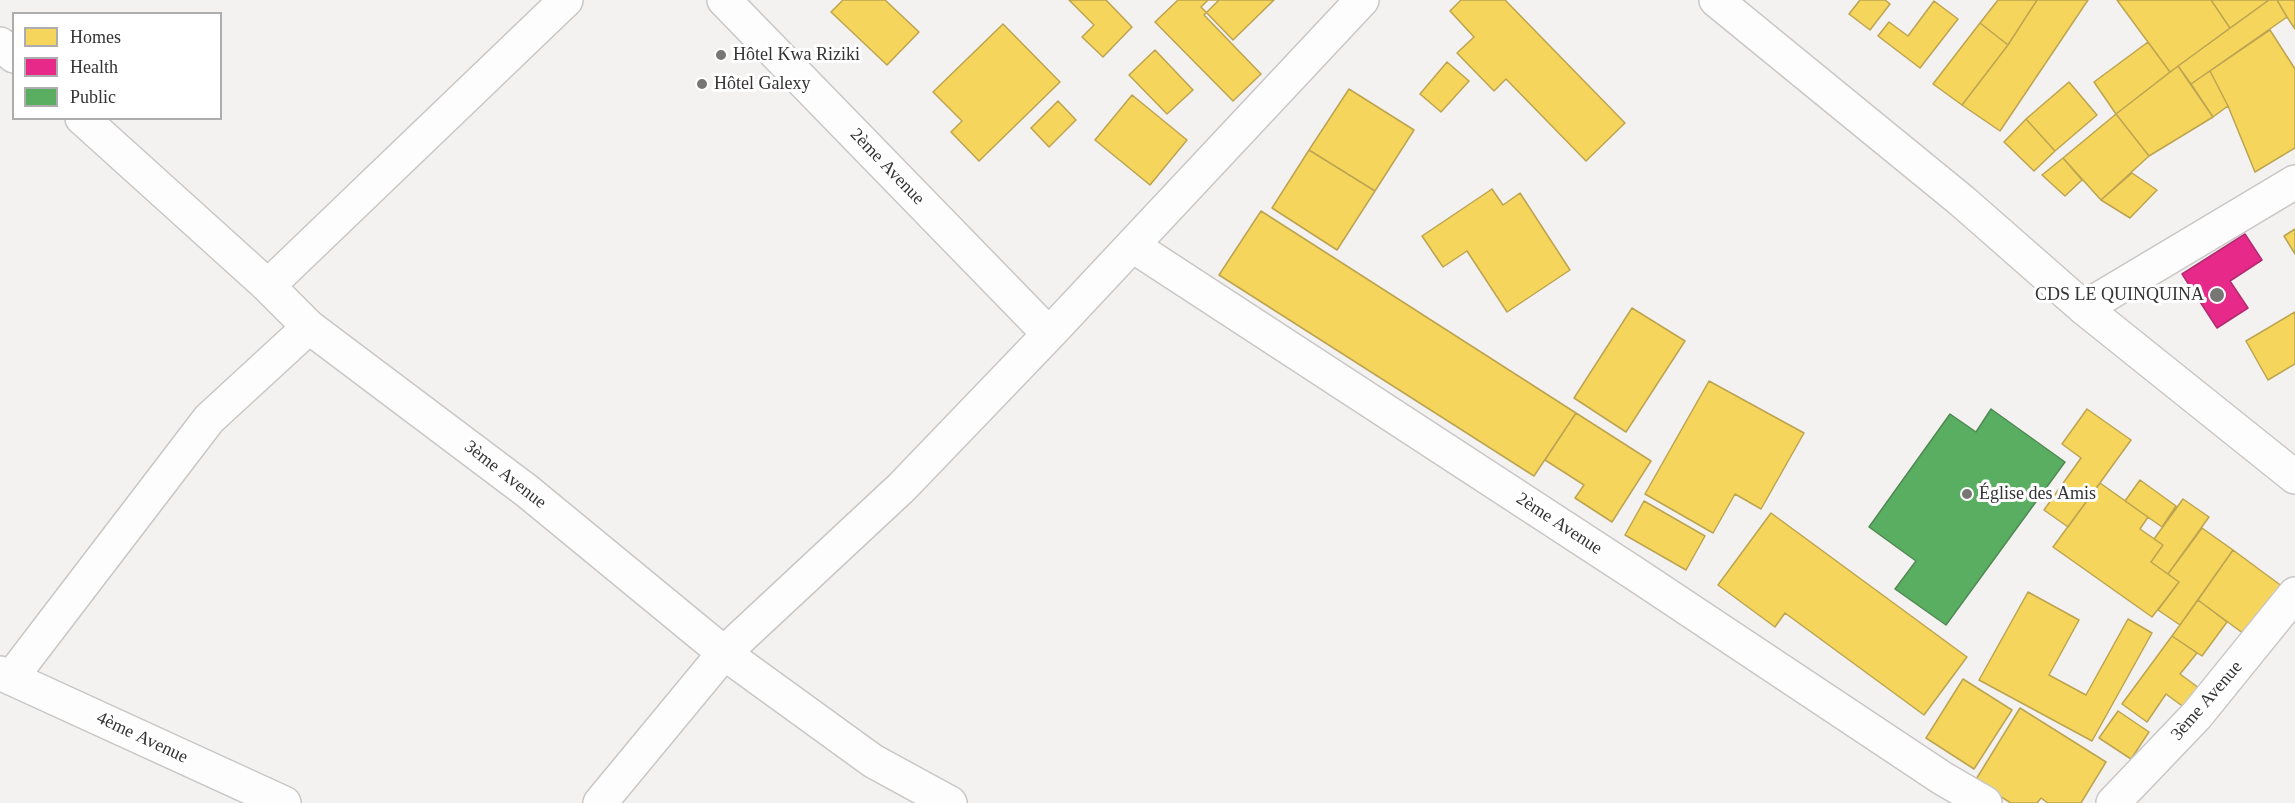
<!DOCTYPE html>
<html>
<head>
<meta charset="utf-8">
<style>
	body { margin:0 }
	#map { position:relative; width:2295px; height:803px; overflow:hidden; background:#f4f2f0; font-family:Georgia,serif }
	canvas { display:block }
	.legend { position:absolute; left:12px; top:12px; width:210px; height:108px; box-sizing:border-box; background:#fff; border:2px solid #aeadad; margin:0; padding:8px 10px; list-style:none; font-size:18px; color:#353333 }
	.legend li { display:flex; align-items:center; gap:12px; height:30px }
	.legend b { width:30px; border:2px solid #aeadad }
</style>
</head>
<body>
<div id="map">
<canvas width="2295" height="803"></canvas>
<ul class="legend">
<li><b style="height:16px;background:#f6d55c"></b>Homes</li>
<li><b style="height:16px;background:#e7298a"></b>Health</li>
<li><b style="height:16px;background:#5aae61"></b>Public</li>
</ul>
</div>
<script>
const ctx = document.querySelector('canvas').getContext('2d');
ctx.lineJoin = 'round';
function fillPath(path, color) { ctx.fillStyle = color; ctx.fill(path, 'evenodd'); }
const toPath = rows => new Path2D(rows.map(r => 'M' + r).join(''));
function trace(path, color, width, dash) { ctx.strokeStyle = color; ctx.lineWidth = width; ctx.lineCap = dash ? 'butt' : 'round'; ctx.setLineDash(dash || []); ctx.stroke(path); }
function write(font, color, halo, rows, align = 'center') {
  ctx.font = font + ' Georgia,serif'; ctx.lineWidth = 6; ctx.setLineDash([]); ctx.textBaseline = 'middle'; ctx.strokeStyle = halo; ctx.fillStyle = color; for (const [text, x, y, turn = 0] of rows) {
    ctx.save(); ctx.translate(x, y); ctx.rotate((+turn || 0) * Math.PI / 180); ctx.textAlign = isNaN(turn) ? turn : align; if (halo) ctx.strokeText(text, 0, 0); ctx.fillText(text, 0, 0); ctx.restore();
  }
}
const homes = toPath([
	[843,0,885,0,919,32,887,65,831,12,843,0],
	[1069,0,1106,0,1132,27,1103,57,1082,37,1094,25,1069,0],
	[1178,0,1219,0,1204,15,1261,74,1233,101,1155,22,1178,0],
	[1208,0,1274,0,1233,40,1201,7,1208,0],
	[1461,0,1505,0,1625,123,1586,161,1506,79,1494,91,1457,53,1474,37,1450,11,1461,0],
	[1860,0,1885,0,1890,4,1870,30,1849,14,1860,0],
	[1998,0,2037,0,2008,45,1980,23,1998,0],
	[2037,0,2088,0,2000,131,1962,105,2008,45,2037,0],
	[2117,0,2211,0,2230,28,2170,72,2117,0],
	[2211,0,2269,0,2230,28,2211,0],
	[2269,0,2277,0,2287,17,2191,84,2178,66,2269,0],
	[2277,0,2295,0,2295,29,2287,17,2277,0],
	[1934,1,1958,19,1920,68,1878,36,1889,22,1908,36,1934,1],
	[1980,23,2008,45,1962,105,1933,84,1980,23],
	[1003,24,1060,82,979,161,951,132,962,121,933,92,1003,24],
	[2270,30,2295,69,2295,148,2255,172,2228,106,2210,71,2270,30],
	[2148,42,2170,72,2116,114,2094,82,2148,42],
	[1155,50,1193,90,1167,114,1129,75,1155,50],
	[1447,62,1469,81,1441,112,1420,94,1447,62],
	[2178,66,2213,117,2149,156,2116,114,2178,66],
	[2210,71,2228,106,2213,117,2191,84,2210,71],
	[2069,82,2097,115,2055,151,2026,119,2069,82],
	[1349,89,1414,130,1375,191,1309,150,1349,89],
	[1132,95,1187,140,1150,185,1095,140,1132,95],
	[1058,101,1076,120,1049,147,1031,128,1058,101],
	[2116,114,2149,156,2101,200,2063,158,2116,114],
	[2026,119,2055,151,2034,171,2004,142,2026,119],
	[1309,150,1375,191,1337,250,1272,208,1309,150],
	[2063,158,2082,180,2065,196,2042,175,2063,158],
	[2132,173,2157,190,2130,218,2101,200,2132,173],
	[1492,189,1503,205,1520,193,1570,270,1507,312,1467,251,1443,267,1422,236,1492,189],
	[1261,211,1576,413,1534,476,1219,275,1261,211],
	[2295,229,2295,254,2284,236,2295,229],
	[1632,308,1685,341,1626,432,1574,398,1632,308],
	[2295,312,2295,364,2268,380,2246,341,2295,312],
	[1709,381,1804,433,1761,509,1735,494,1713,533,1645,494,1709,381],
	[2087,409,2131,440,2068,527,2044,510,2081,458,2062,444,2087,409],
	[1576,413,1651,461,1612,522,1575,498,1584,485,1545,460,1576,413],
	[2140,480,2176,506,2162,527,2125,501,2140,480],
	[2100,483,2148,517,2140,529,2163,545,2151,562,2179,582,2152,617,2053,547,2100,483],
	[2183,499,2209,517,2168,574,2151,562,2163,545,2154,539,2183,499],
	[1644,501,1705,536,1686,570,1625,535,1644,501],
	[1771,513,1967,657,1924,715,1785,613,1775,627,1718,585,1771,513],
	[2202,528,2233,550,2180,625,2158,610,2179,582,2168,574,2202,528],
	[2233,550,2283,587,2248,637,2198,600,2233,550],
	[2028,592,2079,620,2049,675,2086,695,2128,619,2152,633,2092,741,1979,680,2028,592],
	[2198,600,2227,622,2202,656,2172,636,2198,600],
	[2172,636,2197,653,2180,674,2203,691,2189,711,2166,694,2147,722,2122,704,2172,636],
	[1963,679,2012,710,1974,769,1926,738,1963,679],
	[2020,708,2106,762,2081,803,2048,803,2041,798,2037,803,2011,803,1975,781,2020,708],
	[2118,711,2149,732,2131,759,2099,738,2118,711]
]);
const health = toPath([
	[2245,234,2262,260,2230,281,2248,308,2217,328,2182,274,2245,234]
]);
const public = toPath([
	[1991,409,2065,462,1946,625,1895,589,1916,561,1869,527,1950,414,1976,432,1991,409]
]);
const minor = toPath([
	[724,0,1049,334],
	[0,44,14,56],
	[82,118,268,286,309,327,527,491,724,653,873,761,950,803],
	[1133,246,1637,575,1942,778,1985,803],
	[268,286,566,0],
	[2084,308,2295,182],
	[0,673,284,803],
	[11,678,209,419,309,327],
	[600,803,724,653,902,487,1049,334,1362,0],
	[2113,803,2197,715,2295,594]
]);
const primary = toPath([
	[1716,0,1962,201,2084,308,2295,477]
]);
const markers = [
	[721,55,6,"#787675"],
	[702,84,6,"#787675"],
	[2217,295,8,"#787675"],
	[1967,494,6,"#787675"]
];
const poiNames = [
	["Hôtel Kwa Riziki",733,55],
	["Hôtel Galexy",714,84],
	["CDS LE QUINQUINA",2204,295,"right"],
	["Église des Amis",1979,494]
];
const streetNames = [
	["2ème Avenue",887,167,46],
	["3ème Avenue",505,475,38],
	["2ème Avenue",1559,524,33],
	["3ème Avenue",2207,701,-49],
	["4ème Avenue",142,738,25]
];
fillPath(homes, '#f6d55c');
trace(homes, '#bca450', 1.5);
fillPath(health, '#e7298a');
trace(health, '#b22c70', 1.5);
fillPath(public, '#5aae61');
trace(public, '#4f8953', 1.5);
trace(minor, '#c9c7c6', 36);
trace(primary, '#c9c7c6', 36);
trace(minor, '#fdfdfd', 33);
trace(primary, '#fdfdfd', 33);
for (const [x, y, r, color] of markers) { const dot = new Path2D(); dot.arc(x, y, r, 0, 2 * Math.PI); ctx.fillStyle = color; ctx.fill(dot); trace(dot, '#fff', 2); }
write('18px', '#353333', '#fff', poiNames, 'left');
write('18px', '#353333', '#fff', streetNames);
</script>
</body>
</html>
